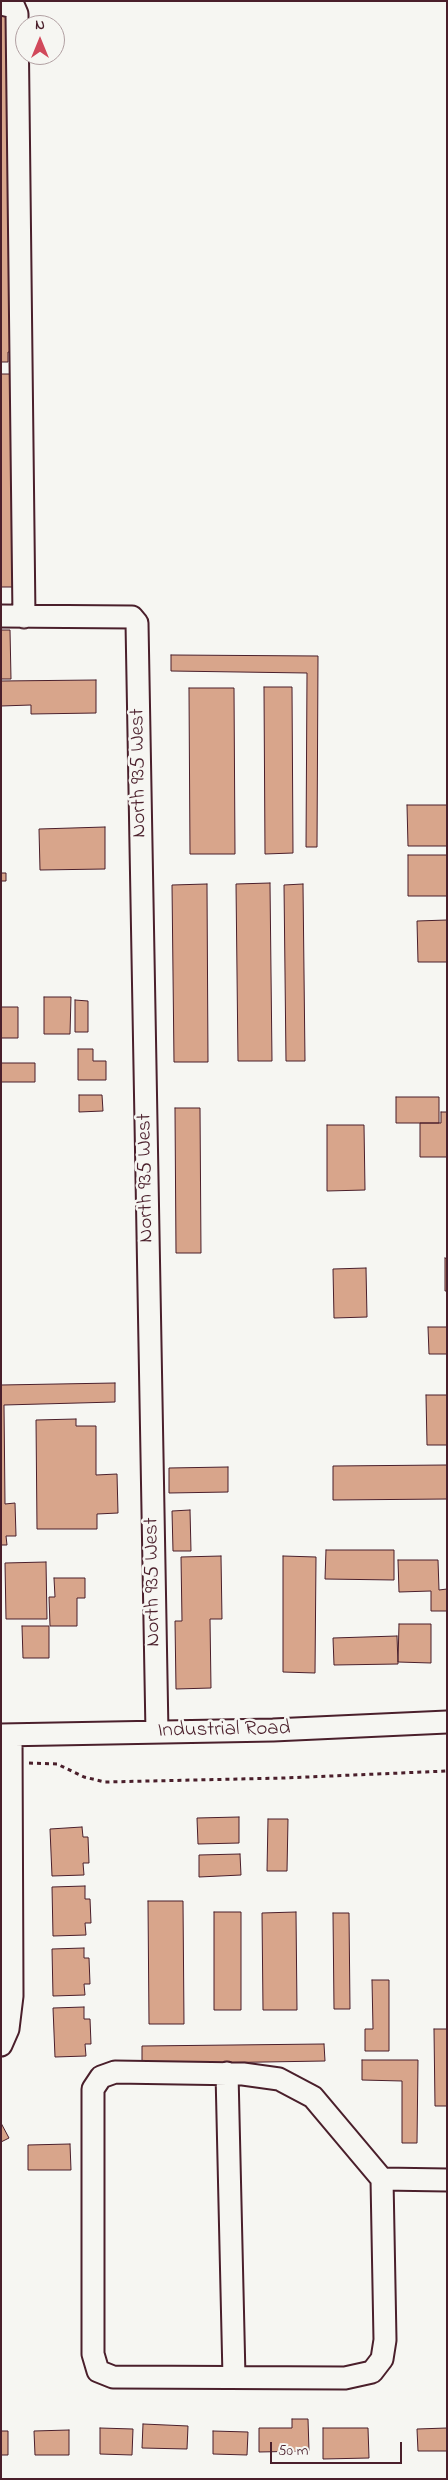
<!DOCTYPE html>
<html>
<head>
<meta charset="utf-8">
<style>
	body { margin:0 }
	#map { position:relative; width:448px; height:2480px; overflow:hidden; background:#f6f6f2; font-family:"Indie Flower",sans-serif }
	canvas { display:block }
	.frame { position:absolute; inset:0; border:2px solid #4a1f2b; pointer-events:none }
	.north { position:absolute; left:15px; top:15px; width:50px; height:50px; box-sizing:border-box; background:#f6f6f2; border:1px solid #b1a0a2; border-radius:50%; rotate:0deg; font-size:14px; font-weight:700; line-height:20px; text-align:center; color:#4a1f2b }
	.north::after { content:''; display:block; margin:auto; width:18px; height:22px; background:#d1495b; clip-path:polygon(50% 0,100% 100%,50% 72%,0 100%) }
	.scale { position:absolute; left:270px; top:2442px; width:132px; height:22px; box-sizing:border-box; border:2px solid #4a1f2b; border-top:0; padding-left:6px; font-size:15px; line-height:18px; white-space:nowrap; color:#4a1f2b; -webkit-text-stroke:4px #f6f6f2; paint-order:stroke }
</style>
</head>
<body>
<div id="map">
<canvas width="448" height="2480"></canvas>
<div class="frame"></div>
<div class="north">N</div>
<div class="scale">50 m</div>
</div>
<script>
const ctx = document.querySelector('canvas').getContext('2d');
ctx.lineJoin = 'round';
function fillPath(path, color) { ctx.fillStyle = color; ctx.fill(path, 'evenodd'); }
const toPath = rows => new Path2D(rows.map(r => 'M' + r).join(''));
function trace(path, color, width, dash) { ctx.strokeStyle = color; ctx.lineWidth = width; ctx.lineCap = dash ? 'butt' : 'round'; ctx.setLineDash(dash || []); ctx.stroke(path); }
function write(font, color, halo, rows, align = 'center') {
  ctx.font = font + ' "Indie Flower",sans-serif'; ctx.lineWidth = 5; ctx.setLineDash([]); ctx.textBaseline = 'middle'; ctx.strokeStyle = halo; ctx.fillStyle = color; for (const [text, x, y, turn = 0] of rows) {
    ctx.save(); ctx.translate(x, y); ctx.rotate((+turn || 0) * Math.PI / 180); ctx.textAlign = isNaN(turn) ? turn : align; if (halo) ctx.strokeText(text, 0, 0); ctx.fillText(text, 0, 0); ctx.restore();
  }
}
const building = toPath([
	[1,13,15,13,18,352,8,352,8,362,1,362,1,13],
	[1,374,17,374,18,587,1,587,1,374],
	[1,630,10,630,11,679,1,679,1,630],
	[171,655,318,656,317,847,306,847,307,673,171,671,171,655],
	[96,680,96,713,31,714,31,705,1,706,1,681,96,680],
	[264,687,292,687,293,853,265,854,264,687],
	[189,688,234,688,235,854,190,854,189,688],
	[407,805,447,805,447,846,408,846,407,805],
	[105,827,105,869,40,870,39,829,105,827],
	[408,855,447,855,447,896,408,896,408,855],
	[1,873,6,873,6,881,1,881,1,873],
	[270,883,272,1061,238,1061,236,884,270,883],
	[207,884,208,1062,174,1062,172,885,207,884],
	[303,884,305,1061,286,1061,284,885,303,884],
	[447,920,447,962,418,962,417,921,447,920],
	[44,997,71,997,70,1034,44,1034,44,997],
	[75,1000,88,1001,88,1032,75,1032,75,1000],
	[1,1007,18,1007,18,1038,1,1038,1,1007],
	[78,1049,93,1049,93,1061,106,1061,106,1080,78,1080,78,1049],
	[1,1063,35,1063,35,1082,1,1082,1,1063],
	[79,1095,102,1095,103,1111,79,1112,79,1095],
	[396,1097,439,1097,439,1123,396,1123,396,1097],
	[175,1108,200,1108,201,1253,176,1253,175,1108],
	[441,1112,447,1112,447,1157,420,1157,420,1123,441,1123,441,1112],
	[327,1125,364,1125,365,1190,327,1191,327,1125],
	[445,1258,447,1259,447,1291,445,1291,445,1258],
	[366,1268,367,1317,334,1318,333,1269,366,1268],
	[428,1327,447,1327,447,1354,429,1354,428,1327],
	[115,1383,115,1402,4,1405,5,1504,15,1503,16,1536,6,1536,7,1545,1,1545,1,1385,115,1383],
	[426,1395,447,1395,447,1445,427,1445,426,1395],
	[76,1419,76,1426,96,1426,96,1475,117,1474,118,1513,97,1514,97,1529,37,1529,36,1420,76,1419],
	[447,1465,447,1499,333,1500,333,1466,447,1465],
	[228,1467,228,1492,169,1493,169,1468,228,1467],
	[190,1510,191,1551,173,1551,172,1511,190,1510],
	[326,1550,394,1550,394,1580,325,1579,326,1550],
	[221,1556,222,1619,210,1619,211,1688,176,1689,175,1621,182,1621,181,1557,221,1556],
	[283,1556,316,1557,315,1673,283,1672,283,1556],
	[398,1560,438,1560,439,1590,447,1589,447,1611,431,1611,431,1591,399,1592,398,1560],
	[46,1562,47,1619,6,1619,5,1563,46,1562],
	[54,1578,85,1578,85,1598,77,1598,77,1626,50,1626,49,1597,55,1597,54,1578],
	[399,1624,431,1624,431,1663,398,1662,399,1624],
	[22,1626,49,1626,49,1658,23,1658,22,1626],
	[397,1636,398,1664,334,1665,333,1638,397,1636],
	[239,1817,239,1843,198,1844,197,1818,239,1817],
	[268,1819,288,1819,287,1871,267,1871,268,1819],
	[82,1827,83,1837,88,1837,89,1863,83,1863,84,1875,52,1876,50,1829,82,1827],
	[240,1854,241,1875,199,1877,199,1855,240,1854],
	[85,1886,85,1899,90,1899,91,1923,85,1923,86,1935,53,1936,52,1887,85,1886],
	[148,1901,183,1901,184,2024,149,2024,148,1901],
	[214,1912,241,1912,241,2010,214,2010,214,1912],
	[296,1912,297,2010,263,2010,262,1913,296,1912],
	[333,1913,349,1913,350,2009,334,2009,333,1913],
	[84,1948,84,1958,89,1958,90,1984,84,1984,85,1995,53,1996,52,1949,84,1948],
	[372,1980,389,1980,389,2051,365,2051,365,2029,373,2029,372,1980],
	[84,2007,84,2019,90,2019,91,2044,85,2044,86,2056,55,2057,53,2008,84,2007],
	[434,2029,447,2029,447,2106,435,2106,434,2029],
	[324,2044,325,2061,142,2064,142,2046,324,2044],
	[362,2060,418,2060,417,2143,402,2143,402,2081,362,2080,362,2060],
	[1,2123,9,2138,1,2142,1,2123],
	[70,2144,71,2170,28,2170,28,2145,70,2144],
	[292,2419,308,2419,309,2451,259,2452,259,2428,292,2428,292,2419],
	[143,2424,188,2426,187,2449,142,2448,143,2424],
	[100,2428,133,2429,132,2455,100,2454,100,2428],
	[323,2428,368,2428,369,2458,323,2459,323,2428],
	[447,2428,447,2451,418,2451,417,2429,447,2428],
	[69,2430,69,2455,35,2455,34,2431,69,2430],
	[1,2431,8,2431,8,2455,1,2455,1,2431],
	[213,2431,248,2432,247,2455,213,2454,213,2431]
]);
const path = toPath([
	[29,1763,57,1764,84,1777,105,1782,284,1778,447,1771]
]);
const minor = toPath([
	[1,4,14,7,17,14,24,617],
	[1,616,132,617,137,623,157,1732],
	[1,1735,273,1730,447,1722],
	[1,2045,8,2029,12,1996,11,1735],
	[227,2073,234,2377],
	[382,2179,385,2340,382,2359,372,2372,345,2378,113,2377,98,2371,93,2354,93,2089,101,2077,115,2072,243,2074,279,2079,313,2097,382,2179,447,2180]
]);
const streetNames = [
	["North 935 West",140,773,-91],
	["North 935 West",147,1178,-91],
	["North 935 West",154,1582,-91],
	["Industrial Road",224,1731,-1]
];
fillPath(building, '#d8a58b');
trace(building, '#4a1f2b', 1);
trace(minor, '#4a1f2b', 25);
trace(path, '#4a1f2b', 3, [4, 4]);
trace(minor, '#f6f6f2', 21);
write('21px', '#4a1f2b', '#f6f6f2', streetNames);
</script>
</body>
</html>
